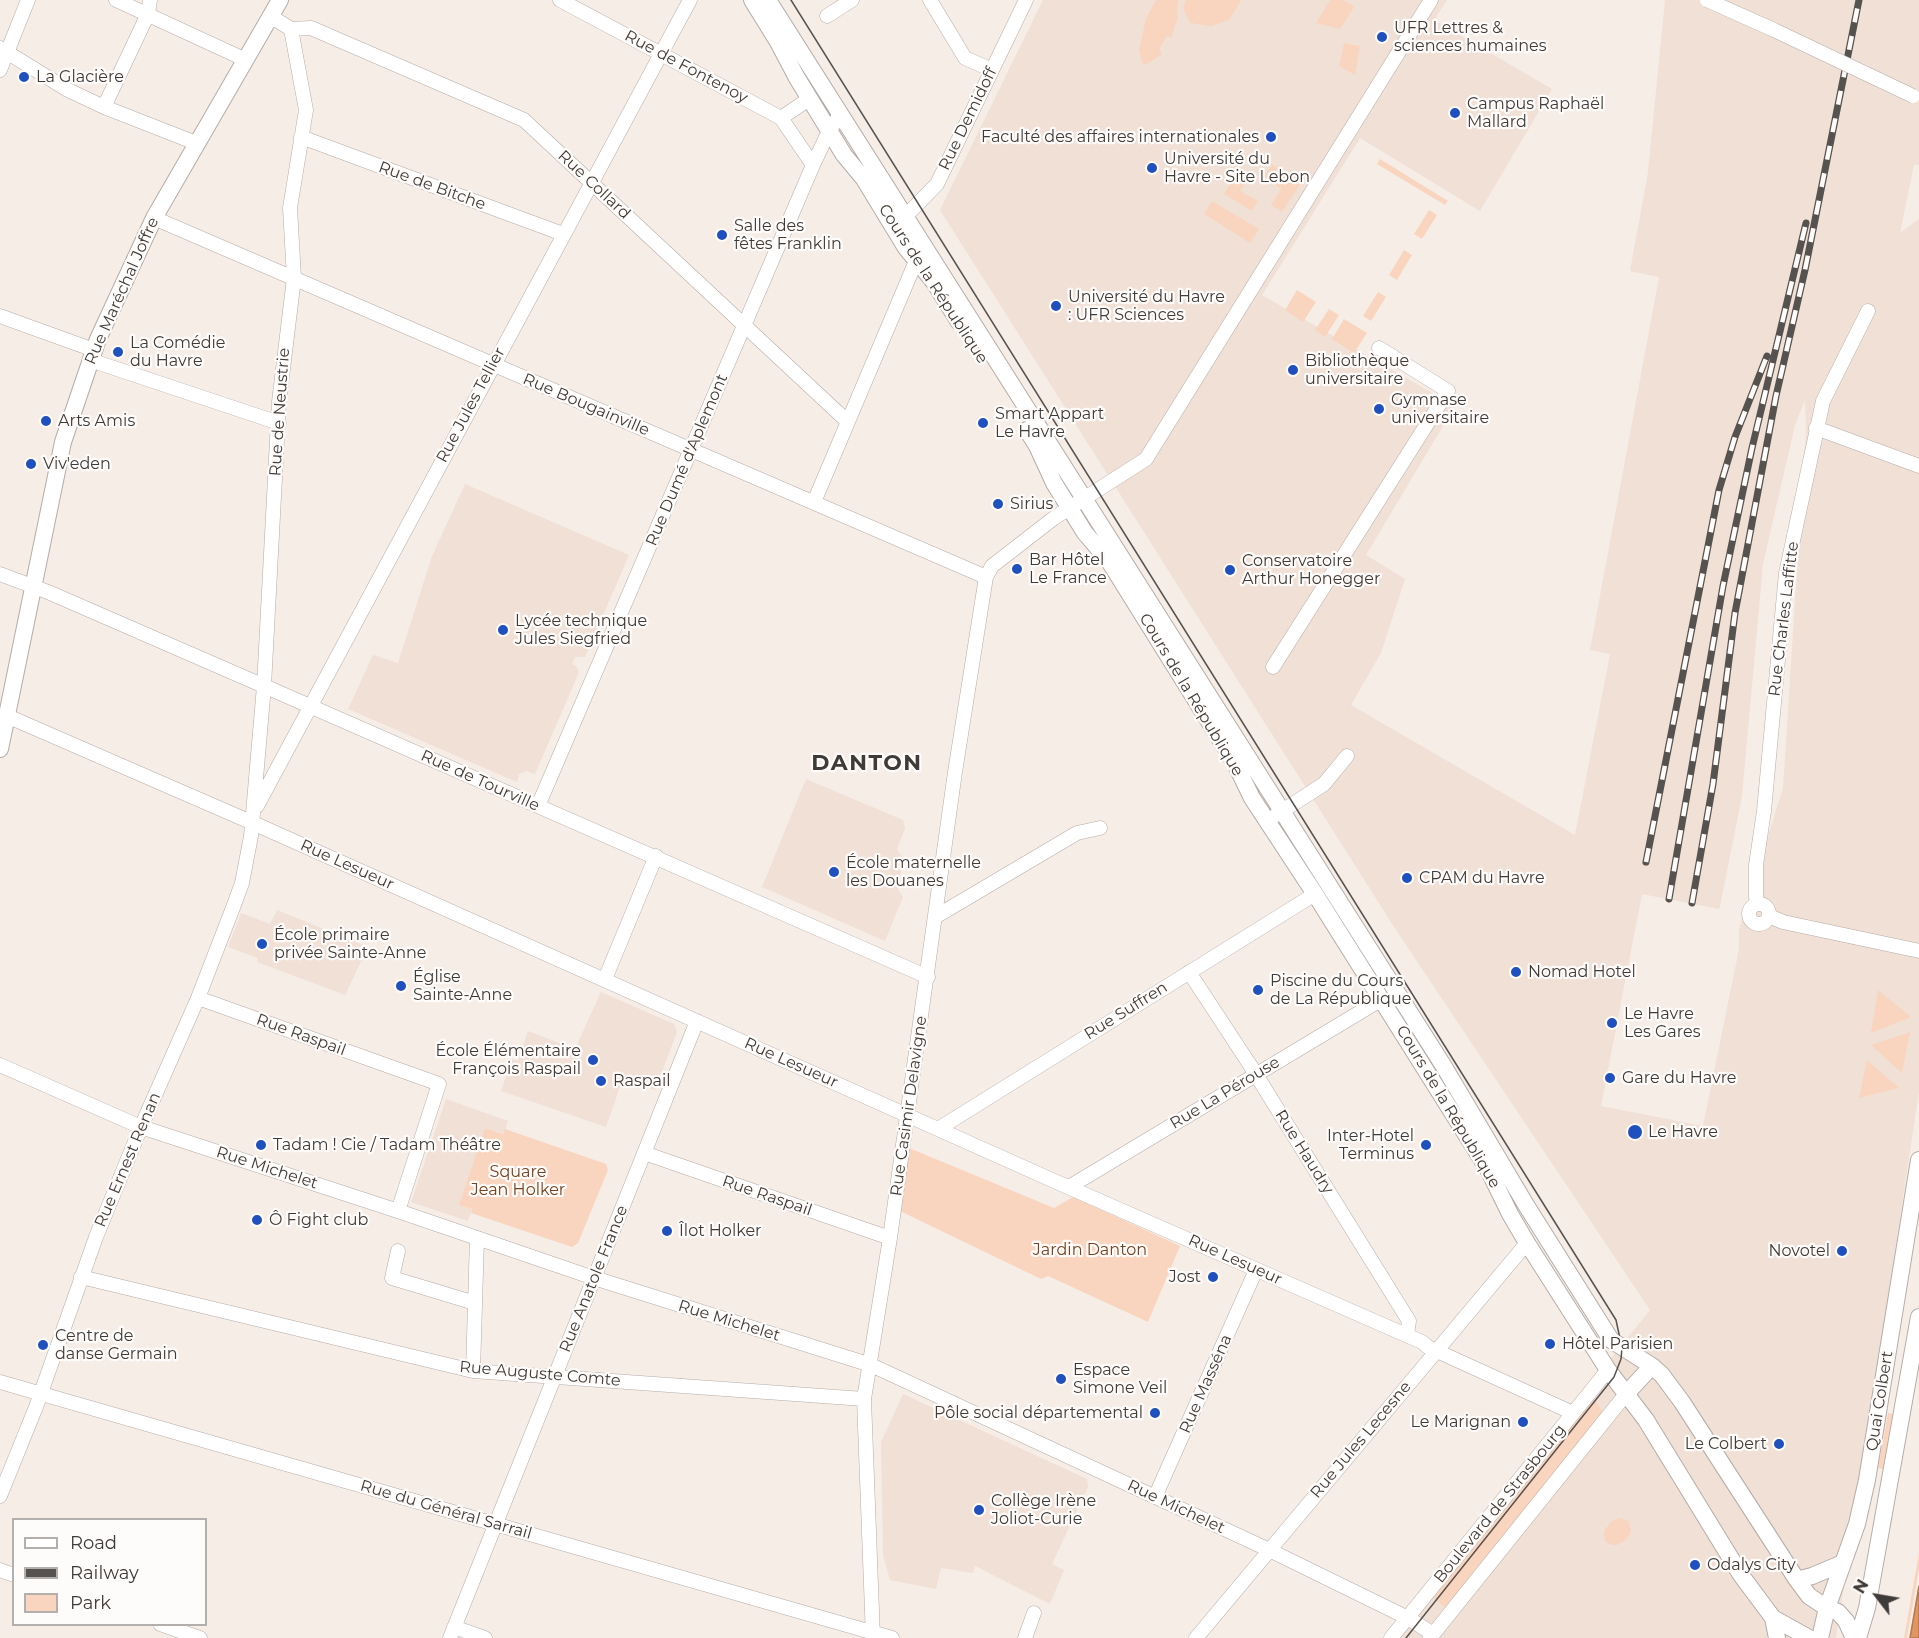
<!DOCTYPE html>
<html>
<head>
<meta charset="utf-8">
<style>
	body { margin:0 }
	#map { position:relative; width:1919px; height:1638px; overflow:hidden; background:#f6ede7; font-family:Montserrat,sans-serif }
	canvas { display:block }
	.legend { position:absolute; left:12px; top:1518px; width:195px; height:108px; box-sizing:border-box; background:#fefcfa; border:2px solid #b2afad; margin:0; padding:8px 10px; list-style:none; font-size:18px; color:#3f3b39 }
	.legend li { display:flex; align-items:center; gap:12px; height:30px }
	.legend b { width:30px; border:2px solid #b2afad }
	.north { position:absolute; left:1847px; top:1566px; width:60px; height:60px; -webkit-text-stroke:4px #fefcfa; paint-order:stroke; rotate:301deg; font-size:16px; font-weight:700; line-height:24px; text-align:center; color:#3f3b39 }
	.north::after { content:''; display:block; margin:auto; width:21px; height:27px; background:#3f3b39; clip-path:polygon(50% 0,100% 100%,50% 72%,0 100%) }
</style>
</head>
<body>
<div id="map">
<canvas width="1919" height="1638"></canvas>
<ul class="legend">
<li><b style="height:8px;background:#fff"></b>Road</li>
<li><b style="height:8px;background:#56524f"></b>Railway</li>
<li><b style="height:16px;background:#f9d5bf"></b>Park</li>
</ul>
<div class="north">N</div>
</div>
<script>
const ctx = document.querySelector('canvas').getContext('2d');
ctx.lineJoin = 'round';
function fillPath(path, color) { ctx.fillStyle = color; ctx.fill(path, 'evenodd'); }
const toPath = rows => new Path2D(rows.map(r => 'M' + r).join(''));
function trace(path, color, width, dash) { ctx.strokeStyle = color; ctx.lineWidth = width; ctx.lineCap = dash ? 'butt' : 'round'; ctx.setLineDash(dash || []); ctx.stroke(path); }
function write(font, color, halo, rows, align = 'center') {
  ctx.font = font + ' Montserrat,sans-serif'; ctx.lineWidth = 4.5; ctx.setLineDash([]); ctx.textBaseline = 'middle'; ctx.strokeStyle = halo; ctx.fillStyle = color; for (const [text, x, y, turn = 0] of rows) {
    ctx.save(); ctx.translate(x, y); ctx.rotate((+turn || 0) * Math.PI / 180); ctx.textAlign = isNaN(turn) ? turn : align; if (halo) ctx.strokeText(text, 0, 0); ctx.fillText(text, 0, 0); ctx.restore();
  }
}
const built = toPath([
	[1043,0,1447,0,1434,20,1552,89,1480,211,1360,138,1262,295,1455,406,1366,555,1405,579,1381,653,1351,705,1575,835,1610,654,1590,650,1659,277,1630,271,1648,172,1665,0,1919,0,1919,165,1914,165,1900,233,1919,219,1919,1092,1836,1638,1385,1638,1650,1310,1396,930,940,210],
	[1805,400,1806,430,1783,788,1739,929,1739,949,1703,1126,1601,1106,1642,894,1719,909,1721,901,1742,796,1763,564,1795,425],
	[465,484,629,555,585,657,575,657,574,660,572,664,576,666,579,672,535,774,527,771,519,774,517,782,348,709,373,655,398,663,432,556],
	[806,779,903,820,905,828,897,849,903,858,898,890,903,897,885,941,762,887],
	[277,910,368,947,345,995,257,962,258,958,228,947,241,913,270,924],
	[601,992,674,1024,677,1032,655,1090,623,1078,606,1127,501,1091,512,1059,518,1061,528,1031,575,1049],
	[446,1099,508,1121,504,1134,486,1128,460,1204,472,1209,468,1221,411,1202],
	[903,1394,1087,1479,1088,1487,1052,1564,1064,1570,1050,1604,975,1566,973,1573,941,1568,936,1589,890,1580,883,1555,881,1442]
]);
const green = toPath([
	[1156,0,1178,0,1177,20,1171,38,1167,36,1159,49,1162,53,1161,55,1145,65,1142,62,1139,50,1146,19],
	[1186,0,1241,0,1229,20,1211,26,1190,23,1183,8],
	[1330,0,1343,0,1354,7,1340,29,1316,23],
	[1344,43,1360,46,1355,75,1339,66],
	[1380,159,1448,201,1445,205,1377,164],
	[1272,164,1301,183,1282,212,1271,205,1281,189,1264,177],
	[1235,175,1246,182,1240,191,1258,201,1252,211,1224,194],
	[1212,201,1259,229,1250,243,1204,214],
	[1429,210,1437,215,1422,239,1414,234],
	[1404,250,1412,255,1397,280,1389,275],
	[1297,290,1316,302,1303,322,1285,310],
	[1378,292,1386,297,1371,321,1363,316],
	[1329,309,1339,315,1325,337,1315,330],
	[1344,319,1367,333,1354,353,1332,339],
	[1878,990,1911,1017,1871,1033],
	[1910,1032,1902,1073,1871,1045],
	[1867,1060,1899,1088,1859,1098],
	[485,1128,503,1134,505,1129,606,1164,608,1170,578,1243,572,1247,471,1213,472,1209,459,1205],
	[909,1148,1054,1208,1073,1197,1180,1246,1148,1322,1048,1276,1041,1279,900,1211],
	[1592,1394,1604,1415,1447,1609,1431,1596],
	[1888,1413,1894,1414,1883,1469,1878,1468],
	[1619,1518,1629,1521,1631,1531,1627,1539,1617,1545,1612,1545,1605,1541,1604,1531,1612,1521],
	[1919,1553,1919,1569,1907,1638,1904,1638]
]);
const water = toPath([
	[1919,1586,1919,1638,1910,1638,1919,1586]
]);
const minor = toPath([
	[116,0,244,59],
	[560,0,781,118,813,165],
	[930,0,965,58,992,70],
	[827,16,852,0],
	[291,29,311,28,524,120,848,422],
	[0,48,68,90,104,107,196,143],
	[0,70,28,0],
	[104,107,148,14,150,0],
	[781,118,809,99],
	[301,137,563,234],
	[154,218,986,577],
	[898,224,937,184,1026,0],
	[0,316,94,350],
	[90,360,279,423],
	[1816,428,1919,466],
	[814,502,916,261],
	[0,574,48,592,264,686,928,977],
	[1273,667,1448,391,1379,348],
	[7,716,253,823,1061,1184,1422,1342,1428,1347,1573,1413],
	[257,806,690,0],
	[538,806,813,165,829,131,840,115],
	[1276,815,1324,784,1347,756],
	[1758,904,1756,897,1756,865,1764,811,1786,573,1823,401,1868,311],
	'1749 914a10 10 0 1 1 20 0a10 10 0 1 1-20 0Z',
	[1769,916,1783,922,1919,951],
	[935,917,1077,833,1100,828],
	[1189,972,1250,1065,1409,1321,1407,1335],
	[605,979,656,856],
	[198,998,439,1084,398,1211],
	[0,1065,141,1127,398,1211,594,1278,871,1365,1263,1547,1408,1618,1433,1634],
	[938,1129,1315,894],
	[644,1153,890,1238],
	[1069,1187,1382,999],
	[398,1251,392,1278,475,1303],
	[81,1277,473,1371,864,1399],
	[473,1371,477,1238],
	[0,1382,892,1638],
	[0,1496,36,1407,96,1237,141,1127,198,998,234,905,242,883,251,836,264,686,279,402,294,278,290,208,306,110,291,29,270,16],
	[1155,1497,1256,1270],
	[0,1570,14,1575],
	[160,1624,200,1638],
	[454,1627,485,1638],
	[450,1638,697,1021],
	[873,1638,864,1399,890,1238,955,772,986,577,992,566,1054,518,1146,459,1431,0],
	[1025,1638,1034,1613],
	[1196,1638,1527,1243],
	[1391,1638,1608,1370],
	[1430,1638,1626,1394]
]);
const major = toPath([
	[752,0,778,42,797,78,844,155,864,179,906,248,934,282,959,322],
	[768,0,1443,1065,1526,1205,1611,1340,1652,1366,1662,1375,1682,1402,1797,1580,1809,1596,1827,1608,1838,1612,1846,1621,1854,1638],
	[1027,430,1037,446,1054,483,1085,533,1109,561,1235,763,1252,798,1315,894,1489,1171,1510,1214,1527,1243,1608,1370,1646,1420,1741,1575,1773,1618,1809,1638],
	[0,749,63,442,98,339,154,218,280,0],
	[1626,1394,1652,1366],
	[1797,1580,1812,1576,1843,1563],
	[1773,1618,1777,1638],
	[1820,1638,1827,1608,1857,1524,1867,1480,1919,1160],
	[1858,1638,1867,1608,1919,1317]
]);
const tram = toPath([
	[791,0,1616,1320,1622,1348,1621,1359,1614,1377,1406,1638]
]);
const rail = toPath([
	[1646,862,1719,490,1735,437,1767,356],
	[1669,899,1723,586,1752,448,1806,223],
	[1692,903,1713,784,1735,613,1752,523,1776,396,1805,270,1859,0]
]);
const minorBridge = toPath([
	[1707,0,1774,30,1913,96]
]);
const markers = [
	[1382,37,6,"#1f50bd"],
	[24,77,6,"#1f50bd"],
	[1455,113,6,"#1f50bd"],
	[1271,137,6,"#1f50bd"],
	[1152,168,6,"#1f50bd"],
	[722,235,6,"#1f50bd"],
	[1056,306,6,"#1f50bd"],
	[118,352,6,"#1f50bd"],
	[1293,370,6,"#1f50bd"],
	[1379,409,6,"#1f50bd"],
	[46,421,6,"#1f50bd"],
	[983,423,6,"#1f50bd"],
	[31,464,6,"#1f50bd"],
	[998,504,6,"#1f50bd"],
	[1017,569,6,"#1f50bd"],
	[1230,570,6,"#1f50bd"],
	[503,630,6,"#1f50bd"],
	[834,872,6,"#1f50bd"],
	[1407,878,6,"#1f50bd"],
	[262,944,6,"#1f50bd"],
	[1516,972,6,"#1f50bd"],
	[401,986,6,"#1f50bd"],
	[1258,990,6,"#1f50bd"],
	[1612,1023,6,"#1f50bd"],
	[593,1060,6,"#1f50bd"],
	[1610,1078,6,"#1f50bd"],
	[601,1081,6,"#1f50bd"],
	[1635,1132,8,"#1f50bd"],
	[261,1145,6,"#1f50bd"],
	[1426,1145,6,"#1f50bd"],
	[257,1220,6,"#1f50bd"],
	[667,1231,6,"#1f50bd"],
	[1842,1251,6,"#1f50bd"],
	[1213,1277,6,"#1f50bd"],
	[1550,1344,6,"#1f50bd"],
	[43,1345,6,"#1f50bd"],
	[1061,1379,6,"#1f50bd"],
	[1155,1413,6,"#1f50bd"],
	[1523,1422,6,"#1f50bd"],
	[1779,1444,6,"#1f50bd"],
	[979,1510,6,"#1f50bd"],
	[1695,1565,6,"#1f50bd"]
];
const poiNames = [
	["UFR Lettres &",1394,28],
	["sciences humaines",1394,46],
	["La Glacière",36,77],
	["Campus Raphaël",1467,104],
	["Mallard",1467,122],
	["Faculté des affaires internationales",1259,137,"right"],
	["Université du",1164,159],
	["Havre - Site Lebon",1164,177],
	["Salle des",734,226],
	["fêtes Franklin",734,244],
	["Université du Havre",1068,297],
	[": UFR Sciences",1068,315],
	["La Comédie",130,343],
	["du Havre",130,361],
	["Bibliothèque",1305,361],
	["universitaire",1305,379],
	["Gymnase",1391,400],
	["universitaire",1391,418],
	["Smart Appart",995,414],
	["Le Havre",995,432],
	["Arts Amis",58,421],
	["Viv'eden",43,464],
	["Sirius",1010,504],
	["Bar Hôtel",1029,560],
	["Le France",1029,578],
	["Conservatoire",1242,561],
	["Arthur Honegger",1242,579],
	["Lycée technique",515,621],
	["Jules Siegfried",515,639],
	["École maternelle",846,863],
	["les Douanes",846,881],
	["CPAM du Havre",1419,878],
	["École primaire",274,935],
	["privée Sainte-Anne",274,953],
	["Nomad Hotel",1528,972],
	["Église",413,977],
	["Sainte-Anne",413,995],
	["Piscine du Cours",1270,981],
	["de La République",1270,999],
	["Le Havre",1624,1014],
	["Les Gares",1624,1032],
	["École Élémentaire",581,1051,"right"],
	["François Raspail",581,1069,"right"],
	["Gare du Havre",1622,1078],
	["Raspail",613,1081],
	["Le Havre",1648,1132],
	["Inter-Hotel",1414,1136,"right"],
	["Terminus",1414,1154,"right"],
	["Tadam ! Cie / Tadam Théâtre",273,1145],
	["Ô Fight club",269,1220],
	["Îlot Holker",679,1231],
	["Novotel",1830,1251,"right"],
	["Jost",1201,1277,"right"],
	["Centre de",55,1336],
	["danse Germain",55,1354],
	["Hôtel Parisien",1562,1344],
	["Espace",1073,1370],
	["Simone Veil",1073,1388],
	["Pôle social départemental",1143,1413,"right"],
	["Le Marignan",1511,1422,"right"],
	["Le Colbert",1767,1444,"right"],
	["Collège Irène",991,1501],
	["Joliot-Curie",991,1519],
	["Odalys City",1707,1565]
];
const streetNames = [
	["Rue de Fontenoy",686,67,28],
	["Rue Demidoff",968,119,-64],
	["Rue Collard",594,185,43],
	["Rue de Bitche",432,186,20],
	["Cours de la République",933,284,57],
	["Rue Maréchal Joffre",122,291,-66],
	["Rue Jules Tellier",471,405,-62],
	["Rue Bougainville",586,405,23],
	["Rue de Neustrie",280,412,-86],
	["Rue Dumé d'Aplemont",687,460,-67],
	["Rue Charles Laffitte",1784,619,-83],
	["Cours de la République",1191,695,59],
	["Rue de Tourville",480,781,24],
	["Rue Lesueur",347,865,24],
	["Rue Suffren",1126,1011,-32],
	["Rue Raspail",301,1035,20],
	["Rue Lesueur",791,1063,24],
	["Rue La Pérouse",1225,1093,-31],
	["Rue Casimir Delavigne",909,1106,-82],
	["Cours de la République",1448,1107,59],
	["Rue Haudry",1304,1152,58],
	["Rue Ernest Renan",128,1160,-67],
	["Rue Michelet",267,1168,18],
	["Rue Raspail",767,1196,19],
	["Rue Lesueur",1235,1260,24],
	["Rue Anatole France",594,1279,-68],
	["Rue Michelet",729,1321,17],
	["Rue Auguste Comte",540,1374,5],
	["Rue Masséna",1206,1384,-66],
	["Quai Colbert",1880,1401,-81],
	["Rue Jules Lecesne",1361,1440,-50],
	["Boulevard de Strasbourg",1500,1504,-51],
	["Rue Michelet",1176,1507,25],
	["Rue du Général Sarrail",446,1510,16]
];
const parkNames = [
	["Square",518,1172],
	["Jean Holker",518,1190],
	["Jardin Danton",1090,1250]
];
const districtNames = [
	["DANTON",867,764]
];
fillPath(built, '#f0e0d6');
fillPath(green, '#f9d5bf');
fillPath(water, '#e4945f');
trace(water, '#b27954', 1.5);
trace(minor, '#b5aca7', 15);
trace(major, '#b5aca7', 18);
trace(minor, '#fff', 14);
trace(major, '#fff', 16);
trace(tram, '#56524f', 1.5);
trace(rail, '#56524f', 7);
trace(rail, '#fefcfa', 4.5, [14]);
trace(minorBridge, '#b5aca7', 15, []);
trace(minorBridge, '#fff', 14);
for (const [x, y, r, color] of markers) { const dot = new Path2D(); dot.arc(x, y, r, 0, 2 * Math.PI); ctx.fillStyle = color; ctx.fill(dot); trace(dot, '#fefcfa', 2); }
write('16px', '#3f3b39', '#fefcfa', poiNames, 'left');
write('16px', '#3f3b39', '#fefcfa', streetNames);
write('16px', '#77421d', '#fefcfa', parkNames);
ctx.letterSpacing = '1.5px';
write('bold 22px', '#3f3b39', '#fefcfa', districtNames);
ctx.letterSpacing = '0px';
</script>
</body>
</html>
